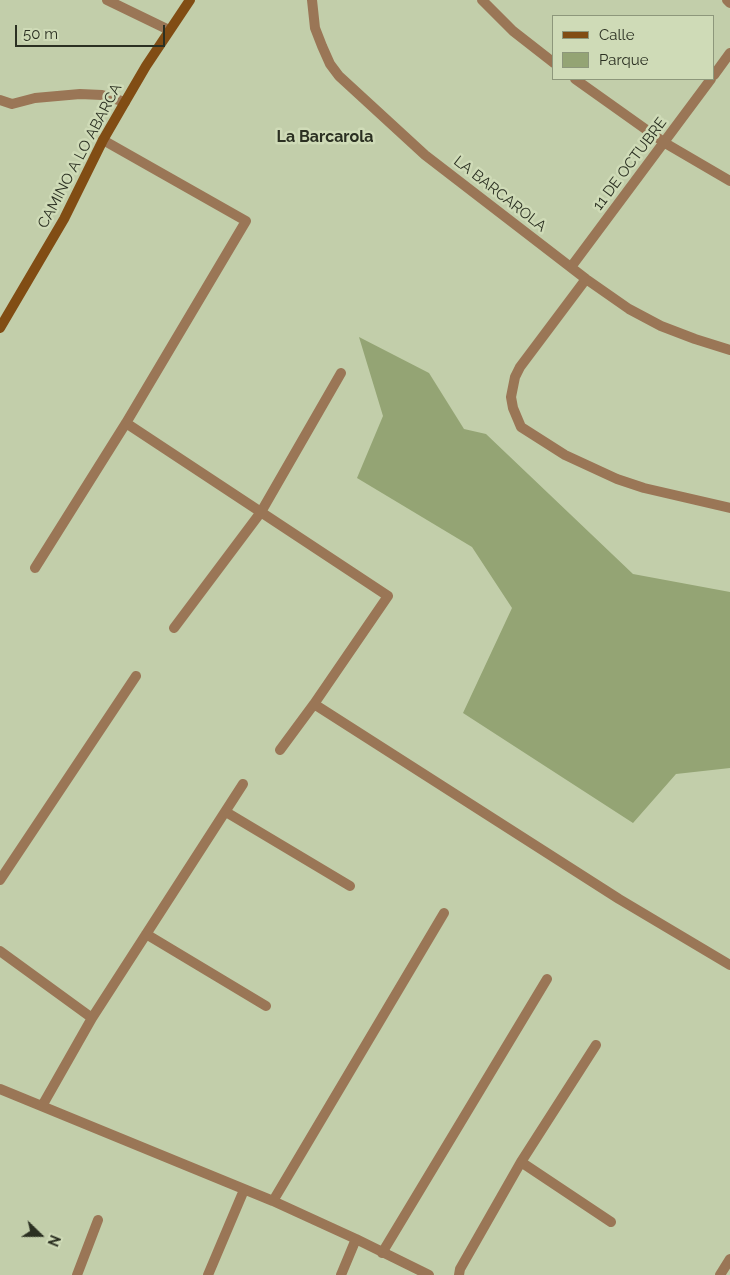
<!DOCTYPE html>
<html>
<head>
<meta charset="utf-8">
<style>
	body { margin:0 }
	#map { position:relative; width:730px; height:1275px; overflow:hidden; background:#c2ceaa; font-family:Raleway,sans-serif }
	canvas { display:block }
	.legend { position:absolute; left:552px; top:15px; width:162px; height:65px; box-sizing:border-box; background:#cfdbb7; border:1px solid #8d977b; margin:0; padding:6px 9px; list-style:none; font-size:15px; color:#2b3022 }
	.legend li { display:flex; align-items:center; gap:10px; height:25px }
	.legend b { width:25px; border:1px solid #8d977b }
	.north { position:absolute; left:15px; top:1210px; width:50px; height:50px; -webkit-text-stroke:4px #cfdbb7; paint-order:stroke; rotate:112deg; font-size:14px; font-weight:700; line-height:20px; text-align:center; color:#2b3022 }
	.north::after { content:''; display:block; margin:auto; width:18px; height:22px; background:#2b3022; clip-path:polygon(50% 0,100% 100%,50% 72%,0 100%) }
	.scale { position:absolute; left:15px; top:25px; width:150px; height:22px; box-sizing:border-box; border:2px solid #2b3022; border-top:0; padding-left:6px; font-size:15px; line-height:18px; white-space:nowrap; color:#2b3022; -webkit-text-stroke:4px #cfdbb7; paint-order:stroke }
</style>
</head>
<body>
<div id="map">
<canvas width="730" height="1275"></canvas>
<ul class="legend">
<li><b style="height:6px;background:#814d14"></b>Calle</li>
<li><b style="height:14px;background:#94a474"></b>Parque</li>
</ul>
<div class="north">N</div>
<div class="scale">50 m</div>
</div>
<script>
const ctx = document.querySelector('canvas').getContext('2d');
ctx.lineJoin = 'round';
function fillPath(path, color) { ctx.fillStyle = color; ctx.fill(path, 'evenodd'); }
const toPath = rows => new Path2D(rows.map(r => 'M' + r).join(''));
function trace(path, color, width, dash) { ctx.strokeStyle = color; ctx.lineWidth = width; ctx.lineCap = dash ? 'butt' : 'round'; ctx.setLineDash(dash || []); ctx.stroke(path); }
function write(font, color, halo, rows, align = 'center') {
  ctx.font = font + ' Raleway,sans-serif'; ctx.lineWidth = 5; ctx.setLineDash([]); ctx.textBaseline = 'middle'; ctx.strokeStyle = halo; ctx.fillStyle = color; for (const [text, x, y, turn = 0] of rows) {
    ctx.save(); ctx.translate(x, y); ctx.rotate((+turn || 0) * Math.PI / 180); ctx.textAlign = isNaN(turn) ? turn : align; if (halo) ctx.strokeText(text, 0, 0); ctx.fillText(text, 0, 0); ctx.restore();
  }
}
const green = toPath([
	[359,337,429,373,464,429,486,434,633,574,730,592,730,768,676,774,633,823,463,713,512,608,472,547,357,478,383,416]
]);
const street = toPath([
	[107,0,169,30],
	[312,0,315,28,322,46,330,64,339,76,425,155,586,279,629,309,661,326,695,339,730,350],
	[482,0,513,31,554,63],
	[727,0,730,3],
	[714,75,730,53],
	[575,79,665,143,730,181],
	[0,100,12,104,35,98,80,94,102,95,125,102],
	[571,267,711,79],
	[586,279,520,367,515,377,511,397,513,408,521,427,565,455,617,479,644,488,730,508],
	[126,423,388,596,314,704,280,750],
	[35,568,126,423,246,221,103,140],
	[174,628,261,512,341,373],
	[314,704,619,899,730,965],
	[226,812,350,886],
	[0,880,136,676],
	[146,934,266,1006],
	[0,951,92,1018],
	[0,1089,273,1201,356,1239,429,1275],
	[42,1106,92,1018,243,784],
	[521,1162,611,1222],
	[273,1201,444,913],
	[382,1253,547,979],
	[77,1275,98,1220],
	[208,1275,244,1190],
	[341,1275,356,1239],
	[459,1275,460,1269,521,1162,596,1045],
	[720,1275,730,1259]
]);
const secondary = toPath([
	[0,328,64,219,103,140,125,102,146,66,190,0]
]);
const streetNames = [
	["CAMINO A LO ABARCA",80,156,-62],
	["11 DE OCTUBRE",630,164,-53],
	["LA BARCAROLA",500,194,38]
];
const neighbourhoodNames = [
	["La Barcarola",325,137]
];
fillPath(green, '#94a474');
trace(street, '#9a7656', 10);
trace(secondary, '#814d14', 10);
write('15px', '#2b3022', '#cfdbb7', streetNames);
write('bold 16px', '#2b3022', '#cfdbb7', neighbourhoodNames);
</script>
</body>
</html>
